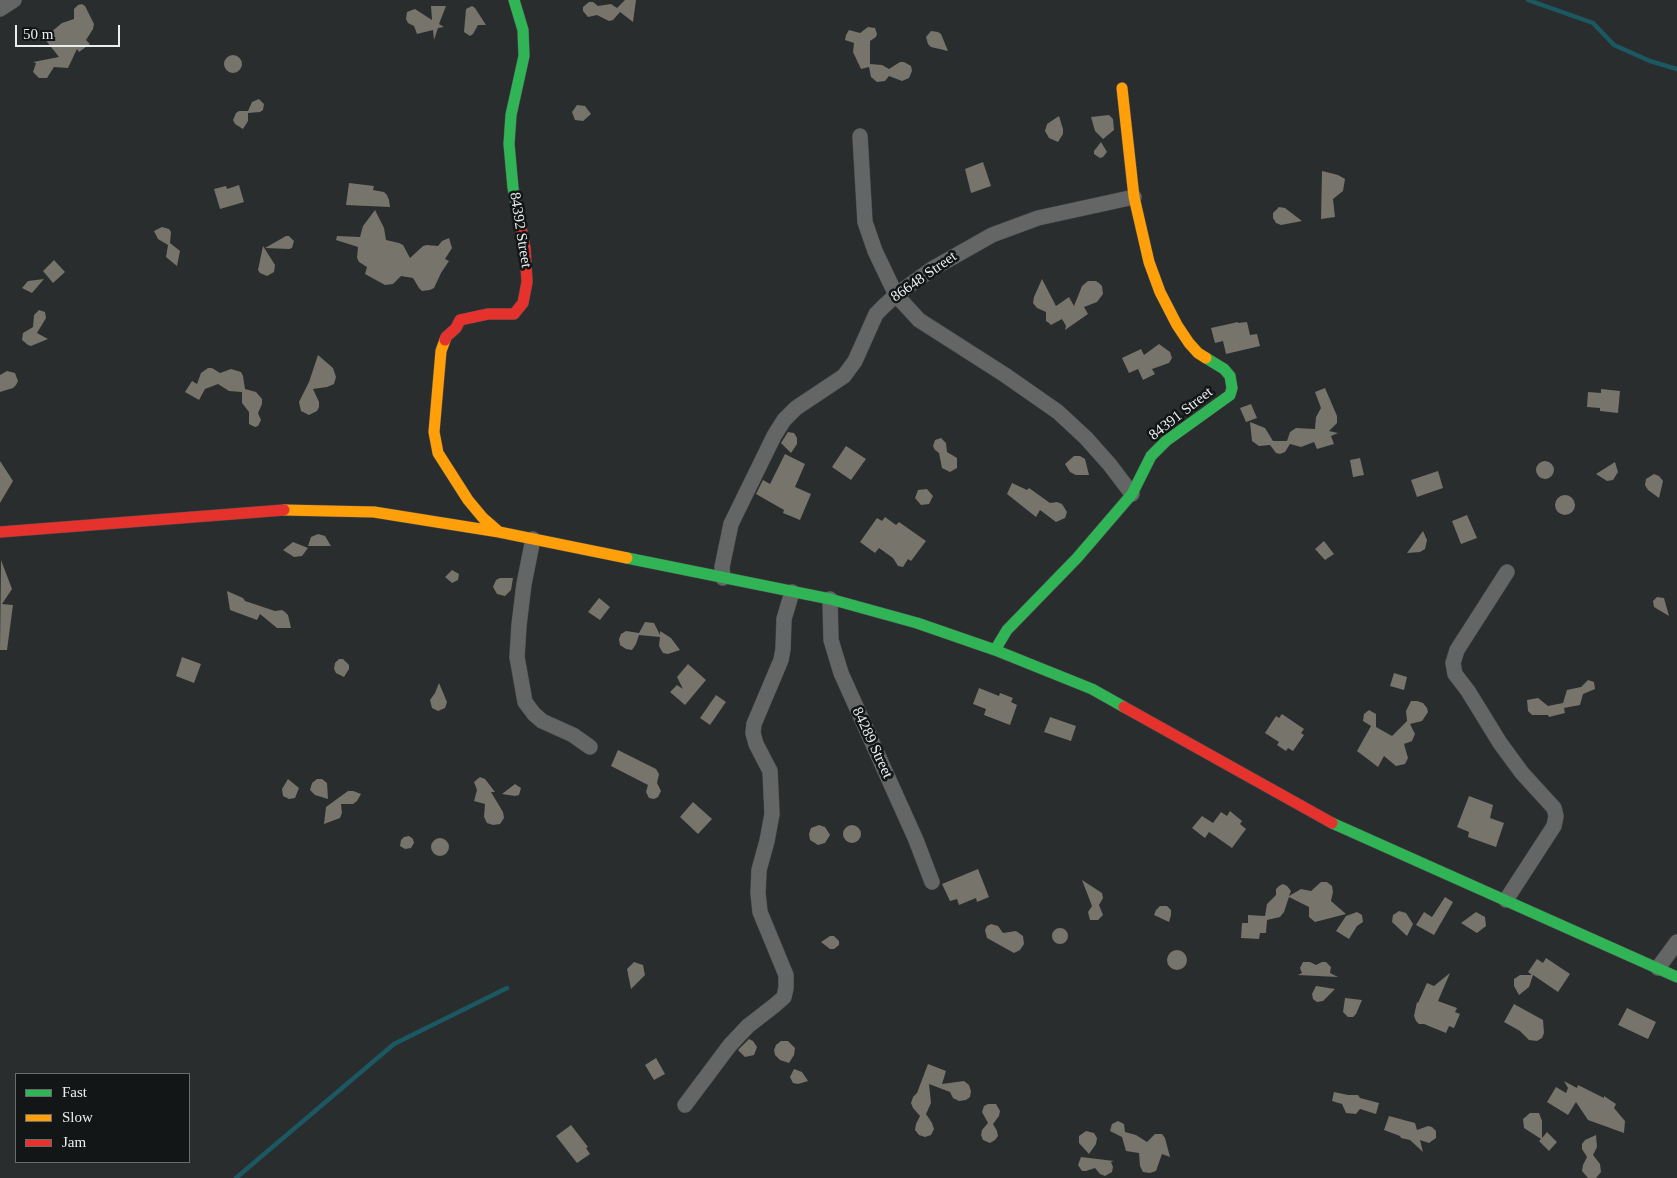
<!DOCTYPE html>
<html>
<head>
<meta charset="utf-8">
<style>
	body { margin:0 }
	#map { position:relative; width:1677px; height:1178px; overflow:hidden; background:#292d2d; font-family:Georgia,serif }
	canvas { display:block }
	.legend { position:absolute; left:15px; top:1073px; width:175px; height:90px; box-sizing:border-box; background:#131616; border:1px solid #696c6d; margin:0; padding:6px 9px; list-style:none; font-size:15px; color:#eaeeef }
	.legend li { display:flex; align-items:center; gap:10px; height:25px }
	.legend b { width:25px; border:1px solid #696c6d }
	.scale { position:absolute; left:15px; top:25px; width:105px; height:22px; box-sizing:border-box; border:2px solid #eaeeef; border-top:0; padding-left:6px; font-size:15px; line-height:18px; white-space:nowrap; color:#eaeeef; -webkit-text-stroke:4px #131616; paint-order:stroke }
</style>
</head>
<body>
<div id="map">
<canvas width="1677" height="1178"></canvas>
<ul class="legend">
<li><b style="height:6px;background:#30b455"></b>Fast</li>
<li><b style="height:6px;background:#ff9f0a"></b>Slow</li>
<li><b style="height:6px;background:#e5322d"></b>Jam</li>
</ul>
<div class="scale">50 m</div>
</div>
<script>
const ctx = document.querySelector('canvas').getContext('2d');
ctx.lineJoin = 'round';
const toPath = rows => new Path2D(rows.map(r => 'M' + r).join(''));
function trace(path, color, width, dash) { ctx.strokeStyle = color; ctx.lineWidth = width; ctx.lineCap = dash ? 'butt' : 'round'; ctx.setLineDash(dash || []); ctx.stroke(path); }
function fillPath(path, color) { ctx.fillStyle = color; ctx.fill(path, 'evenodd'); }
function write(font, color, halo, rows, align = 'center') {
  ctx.font = font + ' Georgia,serif'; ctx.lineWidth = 5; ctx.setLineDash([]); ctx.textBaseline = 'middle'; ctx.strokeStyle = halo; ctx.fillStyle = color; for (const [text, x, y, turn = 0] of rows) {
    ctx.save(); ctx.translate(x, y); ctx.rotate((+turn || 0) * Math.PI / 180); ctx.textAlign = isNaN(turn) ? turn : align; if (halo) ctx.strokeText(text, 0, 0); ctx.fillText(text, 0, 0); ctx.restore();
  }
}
const stream = toPath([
	[1528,0,1593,23,1614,45,1650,61,1677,69],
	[236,1178,394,1044,507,988]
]);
const building = toPath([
	[625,0,636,0,633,22,620,12,613,20,609,21,597,15,588,17,583,11,583,7,589,2,593,2,598,6,611,4,617,8],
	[82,4,85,6,94,24,93,29,86,40,90,44,79,52,77,49,68,68,54,67,47,78,39,78,33,72,36,63,33,62,59,57,44,38,62,23,74,19,74,9,78,5],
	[431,6,446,6,439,24,444,27,438,28,434,40,433,30,417,34,414,26,408,23,406,19,407,12,415,9,432,20],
	[472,6,475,8,486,25,478,25,473,34,470,36,464,32,466,9],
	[868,27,875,28,877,34,876,37,870,41,870,64,882,65,889,69,900,62,904,62,911,66,912,71,909,78,902,81,889,76,885,81,877,82,871,77,869,67,861,69,853,52,854,43,845,40,846,35,849,30,860,33],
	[931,31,938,32,941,34,948,51,931,47,928,44,926,37],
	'224 64a9 9 0 1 1 18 0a9 9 0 1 1-18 0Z',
	[259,99,264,104,263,110,260,112,248,113,248,121,243,129,235,124,233,120,236,113,239,111,248,111,252,102],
	[577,105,585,106,591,114,583,121,575,120,572,112],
	[1109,115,1113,119,1114,130,1103,139,1095,131,1091,117],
	[1059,116,1063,129,1063,134,1058,142,1049,138,1045,131,1047,124],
	[1101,142,1107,152,1103,157,1100,158,1094,154,1094,151],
	[983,162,991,186,971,193,965,169],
	[1322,171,1338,175,1345,179,1343,191,1333,199,1335,217,1321,219],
	[349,183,374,186,373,190,384,192,387,195,389,200,390,207,346,205],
	[239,185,244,202,220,209,214,189,226,186,227,189],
	[1279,207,1285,208,1302,221,1281,225,1276,223,1273,218,1273,213],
	[375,210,384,228,386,240,399,243,403,245,410,258,423,246,427,245,438,246,442,241,449,238,452,248,445,259,449,261,441,273,434,288,430,290,422,291,419,288,413,278,401,276,393,284,385,285,365,274,367,267,359,262,357,258,358,247,336,240,337,236,360,237,363,226],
	[162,227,169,229,171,232,170,243,180,251,177,266,166,257,168,245,158,239,154,231],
	[286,236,289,236,294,241,292,248,289,249,265,248],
	[263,246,275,265,274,272,267,276,260,273,258,270],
	[54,260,65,272,53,283,43,271],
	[44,279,32,293,22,288,28,281],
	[1042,279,1056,306,1069,297,1074,306,1082,286,1088,281,1096,281,1099,283,1102,286,1103,294,1097,302,1084,307,1088,314,1065,330,1066,326,1062,319,1051,325,1049,323,1046,321,1046,312,1037,308,1033,303,1034,297],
	[39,310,45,312,46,318,37,333,48,339,31,346,28,345,22,340,23,333,33,327,34,315],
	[1238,322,1238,323,1247,322,1250,335,1257,334,1260,346,1226,354,1223,341,1215,343,1211,328],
	[1159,344,1170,352,1172,358,1169,363,1152,369,1155,374,1143,380,1138,369,1129,373,1122,358,1141,349,1144,355],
	[318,355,333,368,336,377,334,384,327,387,313,389,319,402,319,407,317,411,309,415,301,411,299,402,309,382],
	[208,368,212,368,220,373,231,369,241,372,243,376,245,389,256,392,262,399,262,404,258,413,261,420,258,426,255,427,249,424,249,412,242,403,242,392,229,391,218,384,205,389,199,400,185,392,192,381,197,384,201,373],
	[7,371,15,373,18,381,16,385,13,388,0,392,0,375],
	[1325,388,1337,416,1337,423,1329,431,1338,433,1331,436,1334,444,1317,449,1314,442,1301,447,1290,444,1285,452,1280,454,1276,453,1270,445,1259,446,1252,441,1250,422,1265,428,1273,441,1287,441,1290,432,1296,428,1315,429,1316,417,1321,408,1315,392],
	[1601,389,1620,391,1618,413,1600,411,1600,408,1587,407,1588,392,1601,393],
	[1251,404,1257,418,1246,422,1240,408],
	[788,432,794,433,797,438,797,444,791,453,781,443],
	[941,438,946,443,947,452,957,458,957,468,950,472,942,468,939,453,935,450,933,446,935,440],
	[846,446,866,459,851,480,832,467],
	[785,454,805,464,795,487,811,494,800,520,783,513,784,510,756,494,763,480,770,484],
	[1074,456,1080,456,1085,459,1089,475,1076,475,1070,472,1065,464],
	[1360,458,1364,475,1353,477,1350,460],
	'1536 470a9 9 0 1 1 18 0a9 9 0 1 1-18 0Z',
	[0,461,13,481,0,503],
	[1615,462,1618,472,1613,480,1607,481,1596,474],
	[1438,471,1443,488,1417,497,1411,480],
	[1654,474,1659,476,1663,481,1659,498,1648,490,1645,485,1646,479],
	[1012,483,1027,490,1029,488,1050,503,1057,502,1062,504,1067,512,1065,518,1056,522,1040,510,1036,517,1007,494],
	[927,489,933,496,929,504,921,505,915,498,918,490],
	'1555 505a10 10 0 1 1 20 0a10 10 0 1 1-20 0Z',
	[1467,515,1477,538,1461,544,1452,521],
	[885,517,896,525,899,522,926,541,911,561,908,559,903,567,898,566,893,558,879,548,875,553,860,542,877,518,882,521],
	[1423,531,1427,540,1425,549,1420,552,1407,553],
	[318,534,325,536,331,546,308,546,311,537],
	[1324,541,1334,554,1325,560,1315,549],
	[293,542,308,548,302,556,294,557,283,550],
	[1,560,12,589,2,604,13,605,7,650,0,650],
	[452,570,459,574,458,580,452,583,445,577],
	[500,578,513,578,511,590,505,596,497,594,493,587,496,580],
	[227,591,243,598,245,601,275,611,282,610,285,612,288,615,291,628,277,628,260,614,257,620,230,610],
	[1657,597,1664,598,1669,616,1654,607,1653,601],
	[599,598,610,607,600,620,588,612],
	[645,622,654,623,660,635,660,631,671,638,680,650,668,654,663,653,659,646,660,637,639,635,636,644,632,650,626,649,620,645,619,639,621,634,626,631,639,633],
	[182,657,201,664,194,683,176,676],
	[339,659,343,659,349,665,349,669,344,677,336,673,334,669,335,663],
	[688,664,706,680,685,705,670,692,677,685,683,689,677,677],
	[1394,673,1407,677,1404,690,1390,686],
	[1588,680,1594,682,1595,689,1583,694,1580,705,1564,708,1565,713,1549,717,1548,715,1532,715,1528,711,1527,700,1538,698,1548,706,1563,703,1567,690,1581,687],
	[439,683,447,702,445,708,438,711,432,708,430,700,435,693],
	[979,688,999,696,1000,693,1013,698,1011,702,1017,705,1010,725,984,715,986,709,973,704],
	[716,695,726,702,710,725,700,718],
	[1411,701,1417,701,1423,703,1427,708,1428,712,1422,721,1410,724,1415,734,1412,741,1404,744,1408,758,1405,764,1396,766,1384,756,1378,767,1357,751,1371,726,1363,721,1364,714,1369,710,1376,714,1376,727,1392,736,1407,721,1406,711],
	[1282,714,1304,729,1301,733,1304,735,1293,751,1288,748,1286,751,1277,745,1279,742,1265,733,1276,716,1279,718],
	[1050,717,1076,726,1071,741,1044,732],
	[618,750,656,769,659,774,657,783,661,791,658,797,654,799,649,798,646,792,648,785,611,766],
	[480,777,485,779,495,792,491,792,503,812,504,818,500,824,493,825,487,823,484,817,485,804,474,801,477,790,474,782],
	[288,779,299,788,295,798,289,799,283,796,282,789],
	[317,779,322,779,327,783,328,799,315,795,310,790,312,783],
	[515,784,521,788,519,795,515,796,502,794],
	[348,791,353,791,361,794,357,801,353,804,341,804,342,813,340,818,324,824,326,807],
	[1469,796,1493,805,1490,818,1504,823,1496,847,1468,837,1469,832,1457,827],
	[693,802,712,819,698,834,680,817],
	[1230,811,1242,821,1240,824,1246,829,1232,848,1209,832,1205,838,1192,828,1202,816,1213,823,1221,812,1227,816],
	'843 834a9 9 0 1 1 18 0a9 9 0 1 1-18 0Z',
	[819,825,825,827,830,835,825,843,818,845,810,840,809,834,811,828],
	[409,836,413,839,414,843,411,848,405,849,400,846,401,840,404,837],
	'431 847a9 9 0 1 1 18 0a9 9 0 1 1-18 0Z',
	[978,869,989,897,977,902,976,898,959,905,957,899,950,901,942,884],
	[1082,880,1102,893,1103,898,1099,905,1103,915,1098,920,1090,920,1088,912,1092,906],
	[1321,882,1327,882,1332,886,1333,892,1331,901,1346,914,1315,922,1309,917,1309,907,1289,897,1284,912,1280,917,1267,920,1266,933,1260,933,1259,939,1241,938,1242,923,1248,923,1248,915,1265,916,1267,904,1276,895,1276,889,1279,886,1283,884,1287,886,1291,891,1289,896,1301,889,1311,891],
	[1445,897,1453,902,1434,935,1416,925,1424,912,1432,917],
	[1160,906,1167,906,1171,910,1171,915,1169,922,1154,915,1156,910],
	[1399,911,1406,913,1413,924,1407,936,1392,922,1393,915],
	[1357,912,1362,915,1363,922,1357,926,1349,939,1336,931,1346,916],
	[1476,912,1485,917,1486,926,1477,933,1461,923],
	[991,924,998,926,1003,933,1016,931,1023,936,1024,944,1020,950,1014,953,987,938,985,930,987,926],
	'1052 936a8 8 0 1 1 16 0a8 8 0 1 1-16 0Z',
	[830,936,834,936,839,941,839,945,834,949,830,949,821,942],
	'1167 960a10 10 0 1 1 20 0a10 10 0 1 1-20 0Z',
	[1546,958,1570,974,1558,992,1533,975,1529,987,1519,995,1514,986,1514,979,1520,975,1532,975,1528,972,1537,959,1543,963],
	[634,962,643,965,645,975,631,989,627,969],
	[1303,962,1310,962,1316,965,1322,962,1326,962,1331,967,1330,973,1338,977,1298,975,1302,973,1300,968],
	[1450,973,1438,1001,1457,1008,1455,1012,1460,1014,1454,1028,1449,1026,1446,1033,1424,1024,1419,1024,1416,1021,1414,1016,1417,1002,1418,1003,1427,983,1434,986],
	[1316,986,1335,989,1323,1001,1317,1002,1313,999,1312,994],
	[1345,998,1362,1000,1356,1014,1353,1017,1348,1017,1343,1012],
	[1514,1004,1543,1020,1544,1033,1542,1038,1537,1041,1529,1040,1520,1031,1504,1022],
	[1627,1008,1656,1022,1648,1039,1618,1025],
	[749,1039,753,1041,757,1047,754,1055,745,1057,738,1050],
	[781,1041,788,1041,795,1048,794,1055,789,1063,780,1060,775,1055,774,1050,776,1045],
	[656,1058,665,1074,654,1080,645,1065],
	[928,1064,946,1071,942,1084,964,1081,969,1085,971,1091,970,1097,966,1100,959,1101,953,1098,950,1092,929,1084,931,1103,926,1114,932,1123,934,1129,931,1135,925,1137,919,1135,915,1130,916,1124,920,1116,913,1108,911,1103,913,1097,917,1093],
	[794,1069,802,1072,808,1081,798,1084,793,1083,790,1077],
	[1564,1081,1577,1088,1578,1085,1604,1098,1604,1096,1616,1104,1614,1108,1625,1121,1624,1133,1588,1120,1576,1102,1568,1115,1547,1102,1556,1087,1566,1093,1568,1088],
	[1334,1092,1348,1095,1358,1095,1360,1098,1379,1103,1376,1114,1360,1109,1356,1114,1346,1113,1342,1104,1332,1101],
	[988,1104,996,1104,1000,1111,999,1116,993,1124,997,1131,998,1136,995,1140,990,1143,983,1140,981,1135,982,1130,988,1123,982,1112,984,1106],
	[1530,1113,1539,1113,1542,1121,1542,1138,1547,1132,1557,1142,1549,1151,1539,1141,1541,1139,1524,1128,1523,1119],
	[1389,1116,1415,1123,1417,1130,1428,1126,1432,1127,1436,1131,1436,1138,1429,1143,1420,1140,1423,1152,1410,1140,1401,1138,1400,1136,1384,1130],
	[1118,1121,1124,1124,1125,1132,1136,1135,1147,1142,1155,1134,1162,1134,1165,1138,1170,1157,1162,1154,1156,1171,1150,1173,1143,1172,1140,1166,1139,1153,1126,1151,1122,1137,1110,1131,1112,1124],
	[571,1125,588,1147,586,1148,590,1154,577,1163,556,1136],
	[1086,1131,1094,1133,1097,1138,1096,1144,1089,1154,1079,1143,1079,1136],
	[1596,1135,1597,1147,1593,1155,1600,1164,1601,1172,1596,1178,1588,1178,1582,1171,1583,1165,1587,1157,1582,1149,1582,1144,1585,1140],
	[1081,1157,1114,1161,1111,1162,1113,1167,1112,1172,1105,1176,1100,1174,1095,1168,1086,1171,1082,1171,1078,1165]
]);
const street = toPath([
	[0,9,14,0],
	[860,136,865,222,875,251,896,295,919,320,1005,375,1058,412,1086,438,1110,465,1132,494],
	[533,539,524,584,519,625,517,657,525,702,534,714,542,721,573,735,590,747],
	[723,578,722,567,731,524,774,436,784,420,796,408,844,376,855,361,876,314,885,305,896,295,932,269,992,235,1038,218,1134,197],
	[830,599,831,640,841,673,916,840,932,882],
	[1506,900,1554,826,1556,816,1554,808,1522,773,1500,743,1468,691,1455,674,1453,663,1457,650,1507,572],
	[1658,968,1677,942],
	[685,1105,730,1045,748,1026,775,1005,784,997,786,988,786,975,760,912,758,893,759,870,767,841,772,814,770,771,756,744,753,733,754,724,781,660,783,649,784,619,792,592]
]);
const fast = toPath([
	[514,0,523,30,524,56,511,115,509,144,513,188,518,212],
	[627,558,830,599,917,623,995,650,1092,689,1124,707],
	[995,650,1007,630,1077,558,1132,494,1151,456,1166,441,1230,395,1232,388,1230,376,1224,369,1206,358],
	[1332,823,1677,977]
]);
const slow = toPath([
	[1122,88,1134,197,1149,262,1160,292,1177,325,1189,343,1198,353,1206,358],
	[445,340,441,351,434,432,438,453,468,500,483,518,499,532],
	[284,510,374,512,499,532,627,558]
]);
const jam = toPath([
	[445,340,446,337,456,328,460,320,488,314,514,314,523,303,527,282,525,248,518,212],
	[0,532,284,510],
	[1124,707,1332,823]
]);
const streetNames = [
	["84392 Street",520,230,81],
	["86648 Street",924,277,-35],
	["84391 Street",1181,414,-38],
	["84289 Street",872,743,65]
];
trace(stream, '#1b5861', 4.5);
fillPath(building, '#77746b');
trace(street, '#494b4b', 16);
trace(fast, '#494b4b', 12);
trace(slow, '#494b4b', 12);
trace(jam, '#494b4b', 12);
trace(street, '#646666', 15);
trace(fast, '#30b455', 11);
trace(slow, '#ff9f0a', 11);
trace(jam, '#e5322d', 11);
write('15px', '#eaeeef', '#131616', streetNames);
</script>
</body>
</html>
